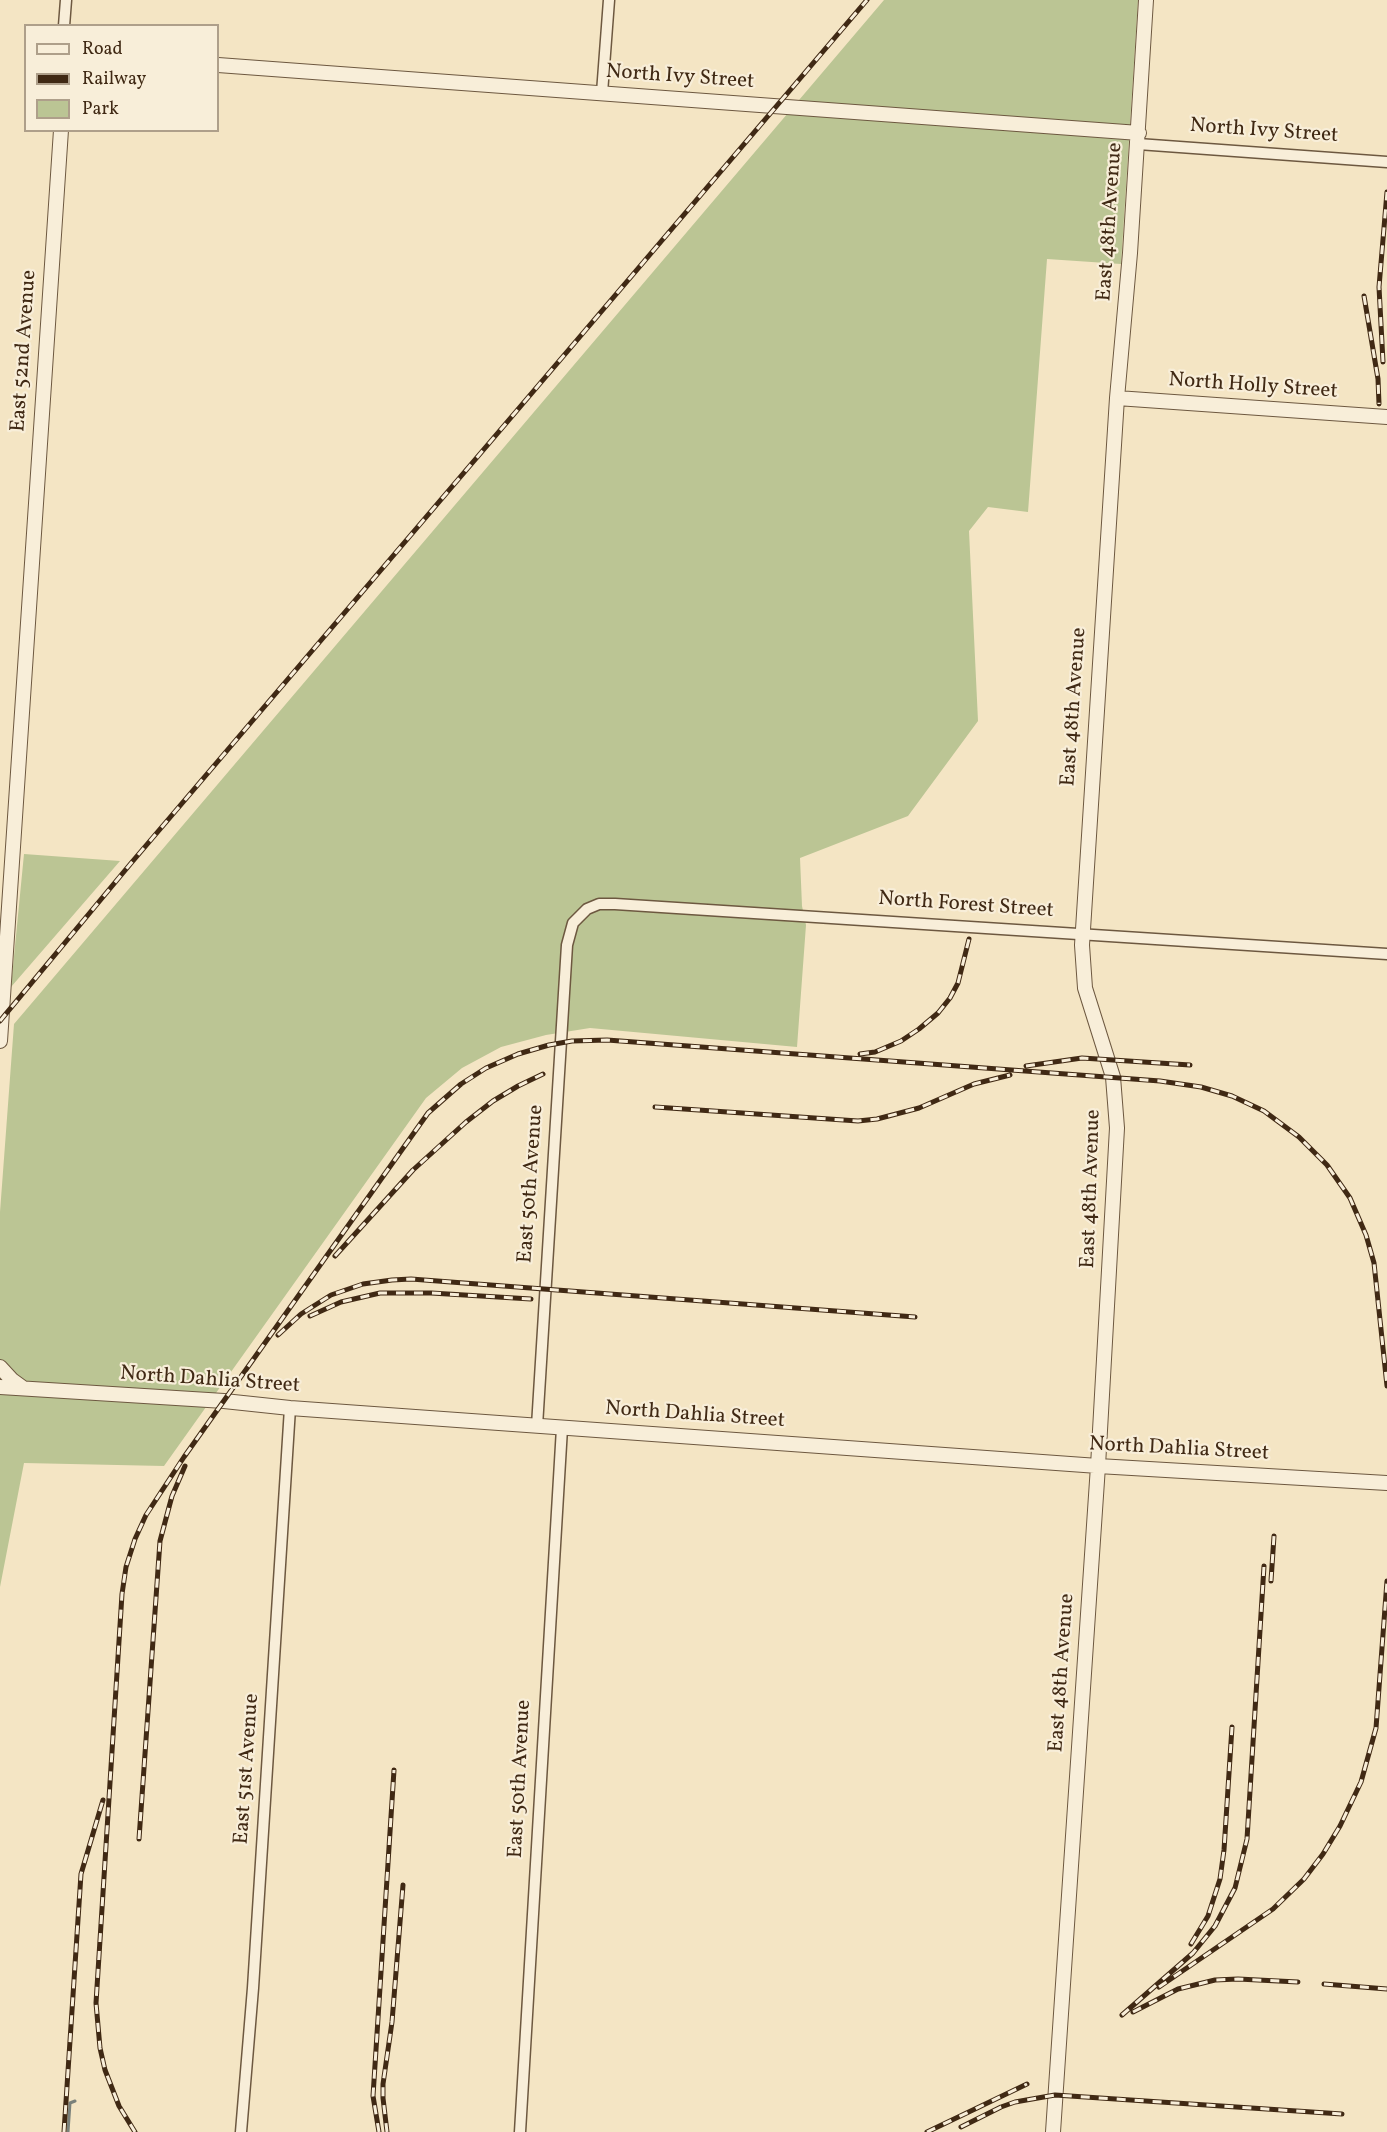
<!DOCTYPE html>
<html>
<head>
<meta charset="utf-8">
<style>
	body { margin:0 }
	#map { position:relative; width:1387px; height:2132px; overflow:hidden; background:#f4e5c4; font-family:Vollkorn,serif }
	canvas { display:block }
	.legend { position:absolute; left:24px; top:24px; width:195px; height:108px; box-sizing:border-box; background:#f8eed9; border:2px solid #ae9f8a; margin:0; padding:8px 10px; list-style:none; font-size:18px; color:#402914 }
	.legend li { display:flex; align-items:center; gap:12px; height:30px }
	.legend b { width:30px; border:2px solid #ae9f8a }
</style>
</head>
<body>
<div id="map">
<canvas width="1387" height="2132"></canvas>
<ul class="legend">
<li><b style="height:8px;background:#f8eed9"></b>Road</li>
<li><b style="height:8px;background:#402914"></b>Railway</li>
<li><b style="height:16px;background:#bbc594"></b>Park</li>
</ul>
</div>
<script>
const ctx = document.querySelector('canvas').getContext('2d');
ctx.lineJoin = 'round';
function fillPath(path, color) { ctx.fillStyle = color; ctx.fill(path, 'evenodd'); }
const toPath = rows => new Path2D(rows.map(r => 'M' + r).join(''));
function trace(path, color, width, dash) { ctx.strokeStyle = color; ctx.lineWidth = width; ctx.lineCap = dash ? 'butt' : 'round'; ctx.setLineDash(dash || []); ctx.stroke(path); }
function write(font, color, halo, rows, align = 'center') {
  ctx.font = font + ' Vollkorn,serif'; ctx.lineWidth = 4.5; ctx.setLineDash([]); ctx.textBaseline = 'middle'; ctx.strokeStyle = halo; ctx.fillStyle = color; for (const [text, x, y, turn = 0] of rows) {
    ctx.save(); ctx.translate(x, y); ctx.rotate((+turn || 0) * Math.PI / 180); ctx.textAlign = isNaN(turn) ? turn : align; if (halo) ctx.strokeText(text, 0, 0); ctx.fillText(text, 0, 0); ctx.restore();
  }
}
const green = toPath([
	[884,0,1138,0,1121,264,1047,259,1028,512,988,507,969,531,978,721,908,816,800,858,802,906,806,925,797,1047,590,1028,546,1035,501,1047,462,1068,426,1098,164,1466,24,1463,0,1587,0,1212,14,1024],
	[24,854,120,861,11,987]
]);
const stream = toPath([
	[68,2132,70,2103,75,2101]
]);
const minor = toPath([
	[64,26,66,0],
	[602,93,609,0],
	[1138,144,1387,162],
	[537,1426,567,945,573,923,587,909,599,904,615,904,1387,954],
	[241,2132,253,1988,290,1408],
	[520,2132,562,1428]
]);
const tertiary = toPath([
	[218,65,1139,133],
	[1117,398,1387,417],
	[0,1041,61,130],
	[0,1367,12,1380,23,1388],
	[0,1387,224,1401,290,1408,1098,1466,1387,1483],
	[1053,2132,1098,1466,1117,1128,1113,1077,1085,988,1082,945,1117,398,1130,253,1146,0]
]);
const rail = toPath([
	[1364,296,1378,379,1379,404],
	[1383,362,1379,287,1387,192],
	[0,1021,132,862,867,0],
	[860,1054,875,1052,901,1041,919,1029,938,1013,950,998,958,983,969,939],
	[1026,1066,1082,1058,1190,1065],
	[655,1107,858,1121,877,1119,919,1108,974,1084,1010,1075],
	[335,1256,413,1170,466,1122,493,1101,518,1086,543,1074],
	[310,1316,341,1302,380,1293,431,1293,531,1299],
	[278,1335,301,1314,331,1295,363,1284,392,1280,411,1279,915,1317],
	[1271,1581,1274,1536],
	[139,1839,160,1541,172,1496,185,1466],
	[1191,1944,1208,1916,1220,1879,1224,1850,1232,1727],
	[1324,1984,1387,1989],
	[1159,1987,1273,1909,1304,1879,1323,1854,1340,1826,1361,1782,1376,1728,1387,1581],
	[1133,2012,1178,1989,1215,1980,1238,1979,1298,1982],
	[1122,2015,1193,1953,1215,1926,1235,1888,1247,1839,1264,1566],
	[961,2127,1001,2107,1015,2102,1055,2095,1342,2114],
	[64,2132,81,1874,103,1800],
	[135,2132,119,2106,105,2070,100,2048,96,2003,122,1594,126,1567,135,1539,146,1515,184,1457,428,1113,461,1084,486,1068,518,1054,549,1045,572,1041,607,1040,1160,1081,1201,1087,1232,1096,1264,1111,1299,1137,1327,1165,1350,1198,1366,1235,1374,1263,1387,1386],
	[379,2132,373,2096,375,2065,394,1770],
	[387,2132,383,2098,383,2084,392,2022,403,1885],
	[927,2132,1027,2084]
]);
const streetNames = [
	["North Ivy Street",680,78,4],
	["North Ivy Street",1264,132,4],
	["East 48th Avenue",1111,222,-86],
	["East 52nd Avenue",25,351,-86],
	["North Holly Street",1253,387,4],
	["East 48th Avenue",1075,707,-86],
	["North Forest Street",966,906,4],
	["East 50th Avenue",532,1184,-86],
	["East 48th Avenue",1092,1189,-88],
	["North Dahlia Street",210,1381,4],
	["North Dahlia Street",695,1416,4],
	["North Dahlia Street",1179,1450,3],
	["East 48th Avenue",1063,1673,-86],
	["East 51st Avenue",248,1769,-86],
	["East 50th Avenue",521,1779,-87]
];
fillPath(green, '#bbc594');
trace(stream, '#7a817b', 3);
trace(minor, '#6d5840', 13);
trace(tertiary, '#6d5840', 16);
trace(minor, '#f8eed9', 10);
trace(tertiary, '#f8eed9', 14);
trace(rail, '#402914', 5);
trace(rail, '#f8eed9', 3, [9]);
write('21px', '#402914', '#f8eed9', streetNames);
</script>
</body>
</html>
